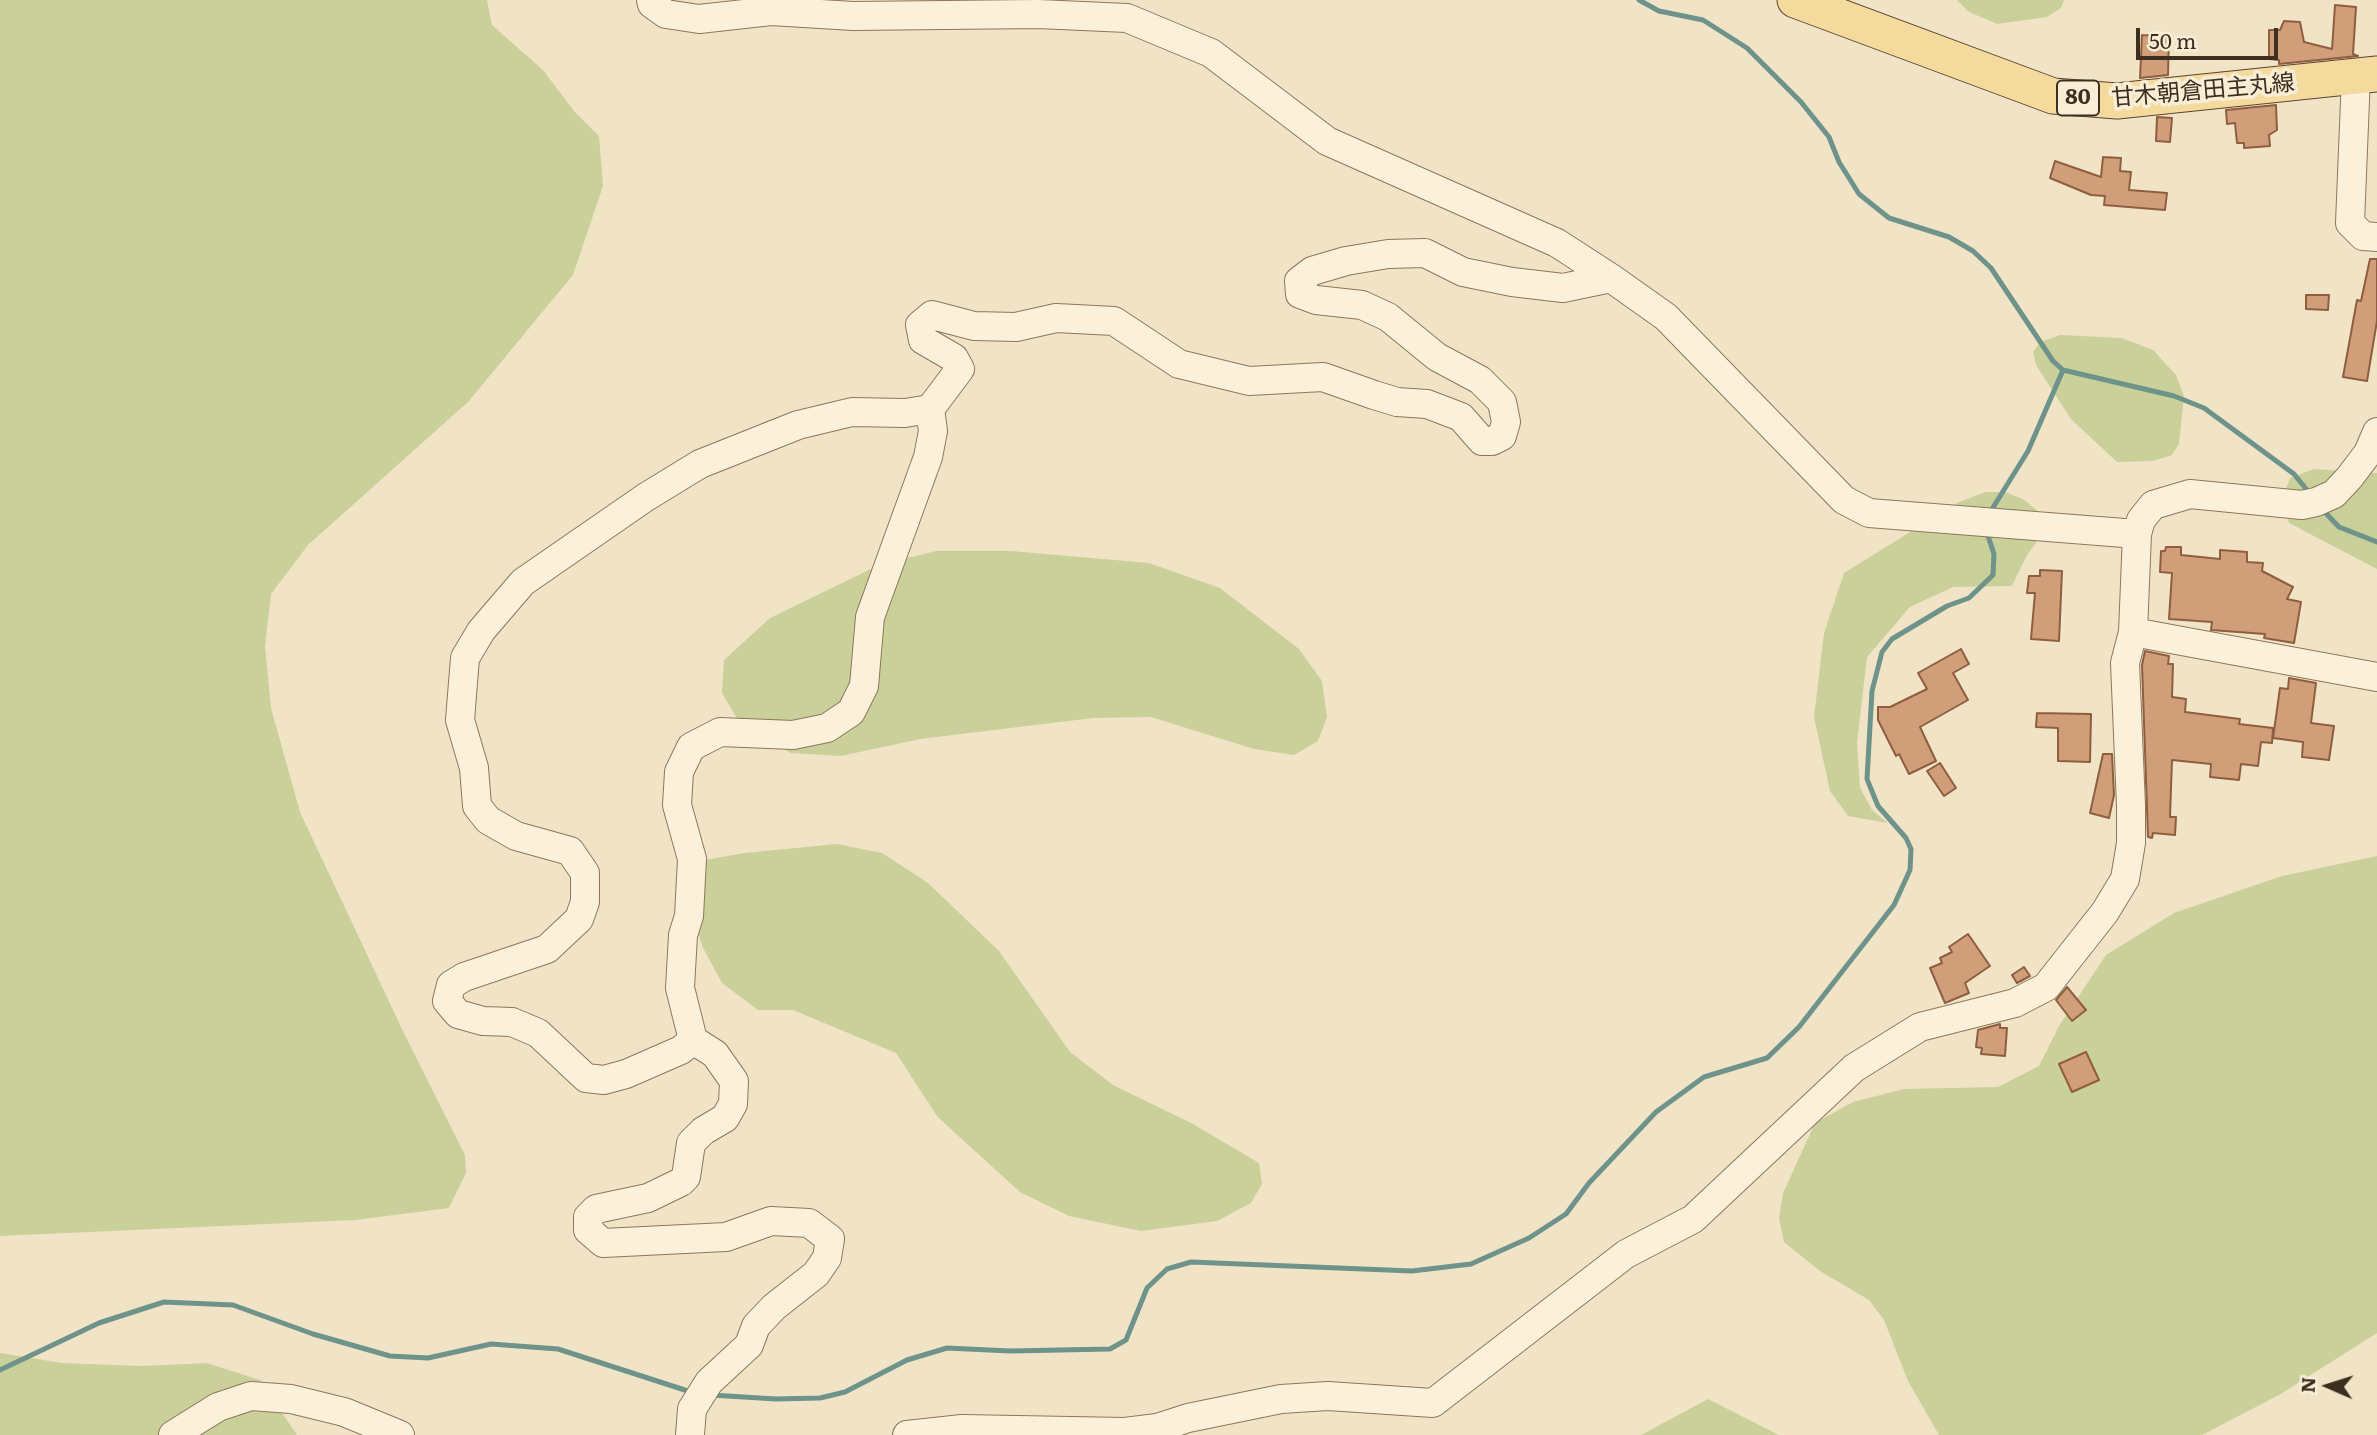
<!DOCTYPE html>
<html>
<head>
<meta charset="utf-8">
<style>
	body { margin:0 }
	#map { position:relative; width:2377px; height:1435px; overflow:hidden; background:#f1e4c6; font-family:Literata,serif }
	canvas { display:block }
	.north { position:absolute; left:2293px; top:1351px; width:70px; height:70px; -webkit-text-stroke:5px #f8eed6; paint-order:stroke; rotate:273deg; font-size:19px; font-weight:700; line-height:28px; text-align:center; color:#3d2e1f }
	.north::after { content:''; display:block; margin:auto; width:24px; height:32px; background:#3d2e1f; clip-path:polygon(50% 0,100% 100%,50% 72%,0 100%) }
	.scale { position:absolute; left:2136px; top:28px; width:142px; height:32px; box-sizing:border-box; border:4px solid #3d2e1f; border-top:0; padding-left:9px; font-size:21px; line-height:24px; white-space:nowrap; color:#3d2e1f; -webkit-text-stroke:5px #f8eed6; paint-order:stroke }
</style>
</head>
<body>
<div id="map">
<canvas width="2377" height="1435"></canvas>
<div class="north">N</div>
<div class="scale">50 m</div>
</div>
<script>
const ctx = document.querySelector('canvas').getContext('2d');
ctx.lineJoin = 'round';
function fillPath(path, color) { ctx.fillStyle = color; ctx.fill(path, 'evenodd'); }
const toPath = rows => new Path2D(rows.map(r => 'M' + r).join(''));
function trace(path, color, width, dash) { ctx.strokeStyle = color; ctx.lineWidth = width; ctx.lineCap = dash ? 'butt' : 'round'; ctx.setLineDash(dash || []); ctx.stroke(path); }
function write(font, color, halo, rows, align = 'center') {
  ctx.font = font + ' Literata,"Noto Sans JP",serif'; ctx.lineWidth = 7; ctx.setLineDash([]); ctx.textBaseline = 'middle'; ctx.strokeStyle = halo; ctx.fillStyle = color; for (const [text, x, y, turn = 0] of rows) {
    ctx.save(); ctx.translate(x, y); ctx.rotate((+turn || 0) * Math.PI / 180); ctx.textAlign = isNaN(turn) ? turn : align; if (halo) ctx.strokeText(text, 0, 0); ctx.fillText(text, 0, 0); ctx.restore();
  }
}
const green = toPath([
	[0,0,487,0,492,25,543,70,574,111,599,136,603,186,573,275,468,402,308,545,271,594,265,646,271,708,300,812,402,1029,465,1155,466,1173,449,1208,355,1220,0,1236],
	[1957,0,2064,0,2061,8,2047,17,1997,24,1969,12],
	[2060,335,2122,338,2153,350,2176,375,2184,396,2179,444,2172,455,2153,461,2117,462,2071,419,2036,365,2033,352,2040,342],
	[2314,469,2377,473,2377,569,2289,523,2282,501,2290,478],
	[1985,492,2005,492,2023,499,2038,511,2044,532,2027,555,2012,586,1953,587,1910,607,1867,657,1857,743,1860,788,1872,810,1888,823,1848,816,1830,791,1814,717,1824,633,1844,573,1957,503],
	[936,551,1011,551,1149,563,1220,588,1299,649,1322,681,1327,717,1318,741,1294,755,1254,749,1151,717,1093,718,920,739,841,756,791,753,742,727,722,693,724,660,770,618,879,565],
	[837,844,882,853,928,883,999,951,1070,1052,1113,1085,1193,1124,1259,1163,1262,1184,1251,1203,1217,1221,1141,1231,1069,1216,1020,1192,954,1132,937,1116,896,1053,793,1010,758,1010,722,983,702,946,692,910,705,860,744,853],
	[2377,856,2377,1333,2279,1395,2202,1435,1939,1435,1908,1381,1884,1320,1869,1300,1820,1271,1784,1242,1779,1218,1783,1193,1815,1123,1853,1102,1904,1089,1998,1087,2039,1066,2059,1026,2106,955,2174,913,2282,876],
	[0,1353,62,1363,141,1366,207,1363,260,1380,297,1435,0,1435],
	[1708,1399,1779,1435,1641,1435]
]);
const stream = toPath([
	[1639,0,1659,11,1703,20,1747,48,1801,102,1829,137,1839,162,1859,194,1889,218,1949,237,1973,251,1991,268,2053,361,2063,370,2174,396,2204,408,2294,474,2311,495],
	[2321,508,2339,527,2377,542],
	[1989,514,2028,451,2063,370],
	[0,1370,99,1323,164,1302,233,1305,313,1334,390,1356,428,1358,491,1344,558,1349,691,1392],
	[711,1395,776,1399,820,1398,845,1392,907,1360,947,1348,1010,1351,1110,1349,1126,1340,1147,1288,1167,1269,1191,1262,1412,1271,1471,1264,1529,1238,1566,1214,1589,1183,1656,1112,1704,1077,1767,1058,1799,1027,1894,905,1910,870,1911,849,1906,838,1878,806,1867,779,1872,691,1882,652,1892,639,1947,606,1969,598,1993,575,1994,554,1986,530]
]);
const building = toPath([
	[2335,5,2356,7,2353,54,2358,56,2279,64,2279,60,2269,59,2269,30,2280,30,2284,21,2300,22,2304,42,2332,49,2335,5],
	[2142,35,2169,36,2168,75,2140,78,2142,35],
	[2276,105,2277,130,2269,135,2270,146,2244,148,2244,143,2237,143,2235,123,2227,124,2226,110,2276,105],
	[2157,117,2172,118,2170,142,2156,141,2157,117],
	[2103,157,2121,158,2120,171,2131,172,2129,190,2167,193,2165,210,2104,205,2105,196,2091,195,2050,178,2055,161,2101,177,2103,157],
	[2370,259,2377,259,2377,321,2367,381,2343,377,2357,300,2361,301,2370,259],
	[2306,295,2329,295,2328,310,2306,309,2306,295],
	[2166,547,2181,547,2181,555,2220,559,2220,550,2247,552,2247,562,2263,563,2262,571,2293,587,2287,599,2301,602,2294,643,2264,638,2265,634,2211,630,2212,622,2169,619,2172,573,2160,572,2161,551,2165,551,2166,547],
	[2040,570,2062,571,2059,641,2031,639,2035,593,2027,593,2029,576,2040,576,2040,570],
	[1961,649,1969,664,1953,673,1968,700,1920,727,1936,761,1909,774,1899,754,1896,756,1878,720,1878,707,1890,707,1927,689,1918,673,1961,649],
	[2145,651,2169,656,2168,664,2173,664,2172,697,2186,699,2185,712,2240,719,2239,724,2273,728,2272,743,2261,742,2258,766,2241,764,2239,780,2210,777,2211,764,2172,760,2170,817,2176,817,2175,835,2153,833,2152,838,2148,837,2142,665,2145,651],
	[2289,678,2316,683,2311,723,2334,726,2329,760,2302,757,2303,742,2273,738,2280,688,2288,689,2289,678],
	[2037,713,2091,714,2090,762,2058,761,2058,728,2036,727,2037,713],
	[2103,754,2112,754,2114,795,2109,818,2090,813,2103,754],
	[1940,763,1956,788,1944,796,1927,771,1940,763],
	[1968,934,1990,966,1965,983,1969,993,1945,1003,1930,968,1942,963,1940,958,1952,952,1949,947,1968,934],
	[2024,967,2030,976,2017,983,2012,975,2024,967],
	[2067,987,2086,1010,2072,1021,2056,1000,2067,987],
	[2000,1024,2000,1028,2007,1028,2005,1056,1981,1054,1982,1048,1976,1047,1978,1030,2000,1024],
	[2086,1052,2099,1080,2072,1092,2059,1064,2086,1052]
]);
const minor = toPath([
	[651,0,652,4,666,14,699,19,771,11,853,16,1038,14,1127,18,1211,53,1327,141,1557,243,1611,278,1666,317,1844,500,1869,513,2137,534],
	[2356,76,2350,223,2363,236,2377,237],
	[2133,632,2377,677],
	[693,1040,681,1050,626,1074,604,1080,586,1078,538,1033,512,1022,483,1021,458,1014,447,1001,451,985,464,977,547,949,579,919,585,902,585,873,570,851,516,836,488,820,477,806,474,768,460,720,465,658,481,631,523,582,646,497,700,464,798,425,852,412,905,413,930,409],
	[173,1435,218,1407,251,1396,291,1399,344,1412,400,1435],
	[690,1435,692,1409,709,1382,749,1345,756,1326,774,1307,816,1274,827,1258,830,1239,809,1223,771,1221,726,1237,603,1243,588,1230,588,1217,596,1209,648,1198,681,1182,686,1177,691,1143,703,1131,725,1118,733,1104,734,1081,715,1054,693,1040,680,988,683,935,689,916,692,859,677,805,679,772,691,747,720,732,793,735,827,728,851,712,864,686,870,617,928,457,933,431,930,409,960,369,954,358,923,340,920,325,932,315,974,326,1016,327,1056,318,1114,321,1179,364,1249,381,1323,377,1374,395,1397,402,1427,404,1461,417,1482,441,1492,441,1502,436,1506,422,1502,402,1480,380,1437,357,1388,317,1362,305,1316,300,1300,294,1299,281,1312,271,1346,261,1388,254,1425,253,1463,272,1512,282,1563,288,1611,278],
	[907,1435,962,1429,1125,1432,1157,1428,1188,1418,1281,1399,1328,1396,1433,1403,1626,1254,1693,1219,1854,1068,1920,1027,2015,1003,2046,987,2105,912,2125,879,2131,843,2131,806,2125,663,2133,632,2137,534,2141,520,2153,505,2190,494,2302,505,2316,502,2334,494,2349,478,2368,453,2377,432]
]);
const major = toPath([
	[1795,0,2053,96,2117,101,2377,74]
]);
const shields = [
	[2078,98,42]
];
const shieldNames = [
	["80",2078,98]
];
const streetNames = [
	["甘木朝倉田主丸線",2203,91,-5]
];
fillPath(green, '#c9d099');
trace(stream, '#6e938a', 5);
fillPath(building, '#d19e7a');
trace(building, '#8e5e3f', 2);
trace(minor, '#8e765a', 30);
trace(major, '#5b442f', 37);
trace(minor, '#fbf1da', 28);
trace(major, '#f5da9d', 35);
for (const [x, y, w] of shields) { const box = new Path2D(); box.roundRect(x - w / 2, y - 17.5, w, 35, 5); ctx.fillStyle = '#f8eed6'; ctx.fill(box); trace(box, '#3d2e1f', 2); }
write('bold 21px', '#3d2e1f', null, shieldNames);
write('23px', '#3d2e1f', '#f8eed6', streetNames);
</script>
</body>
</html>
